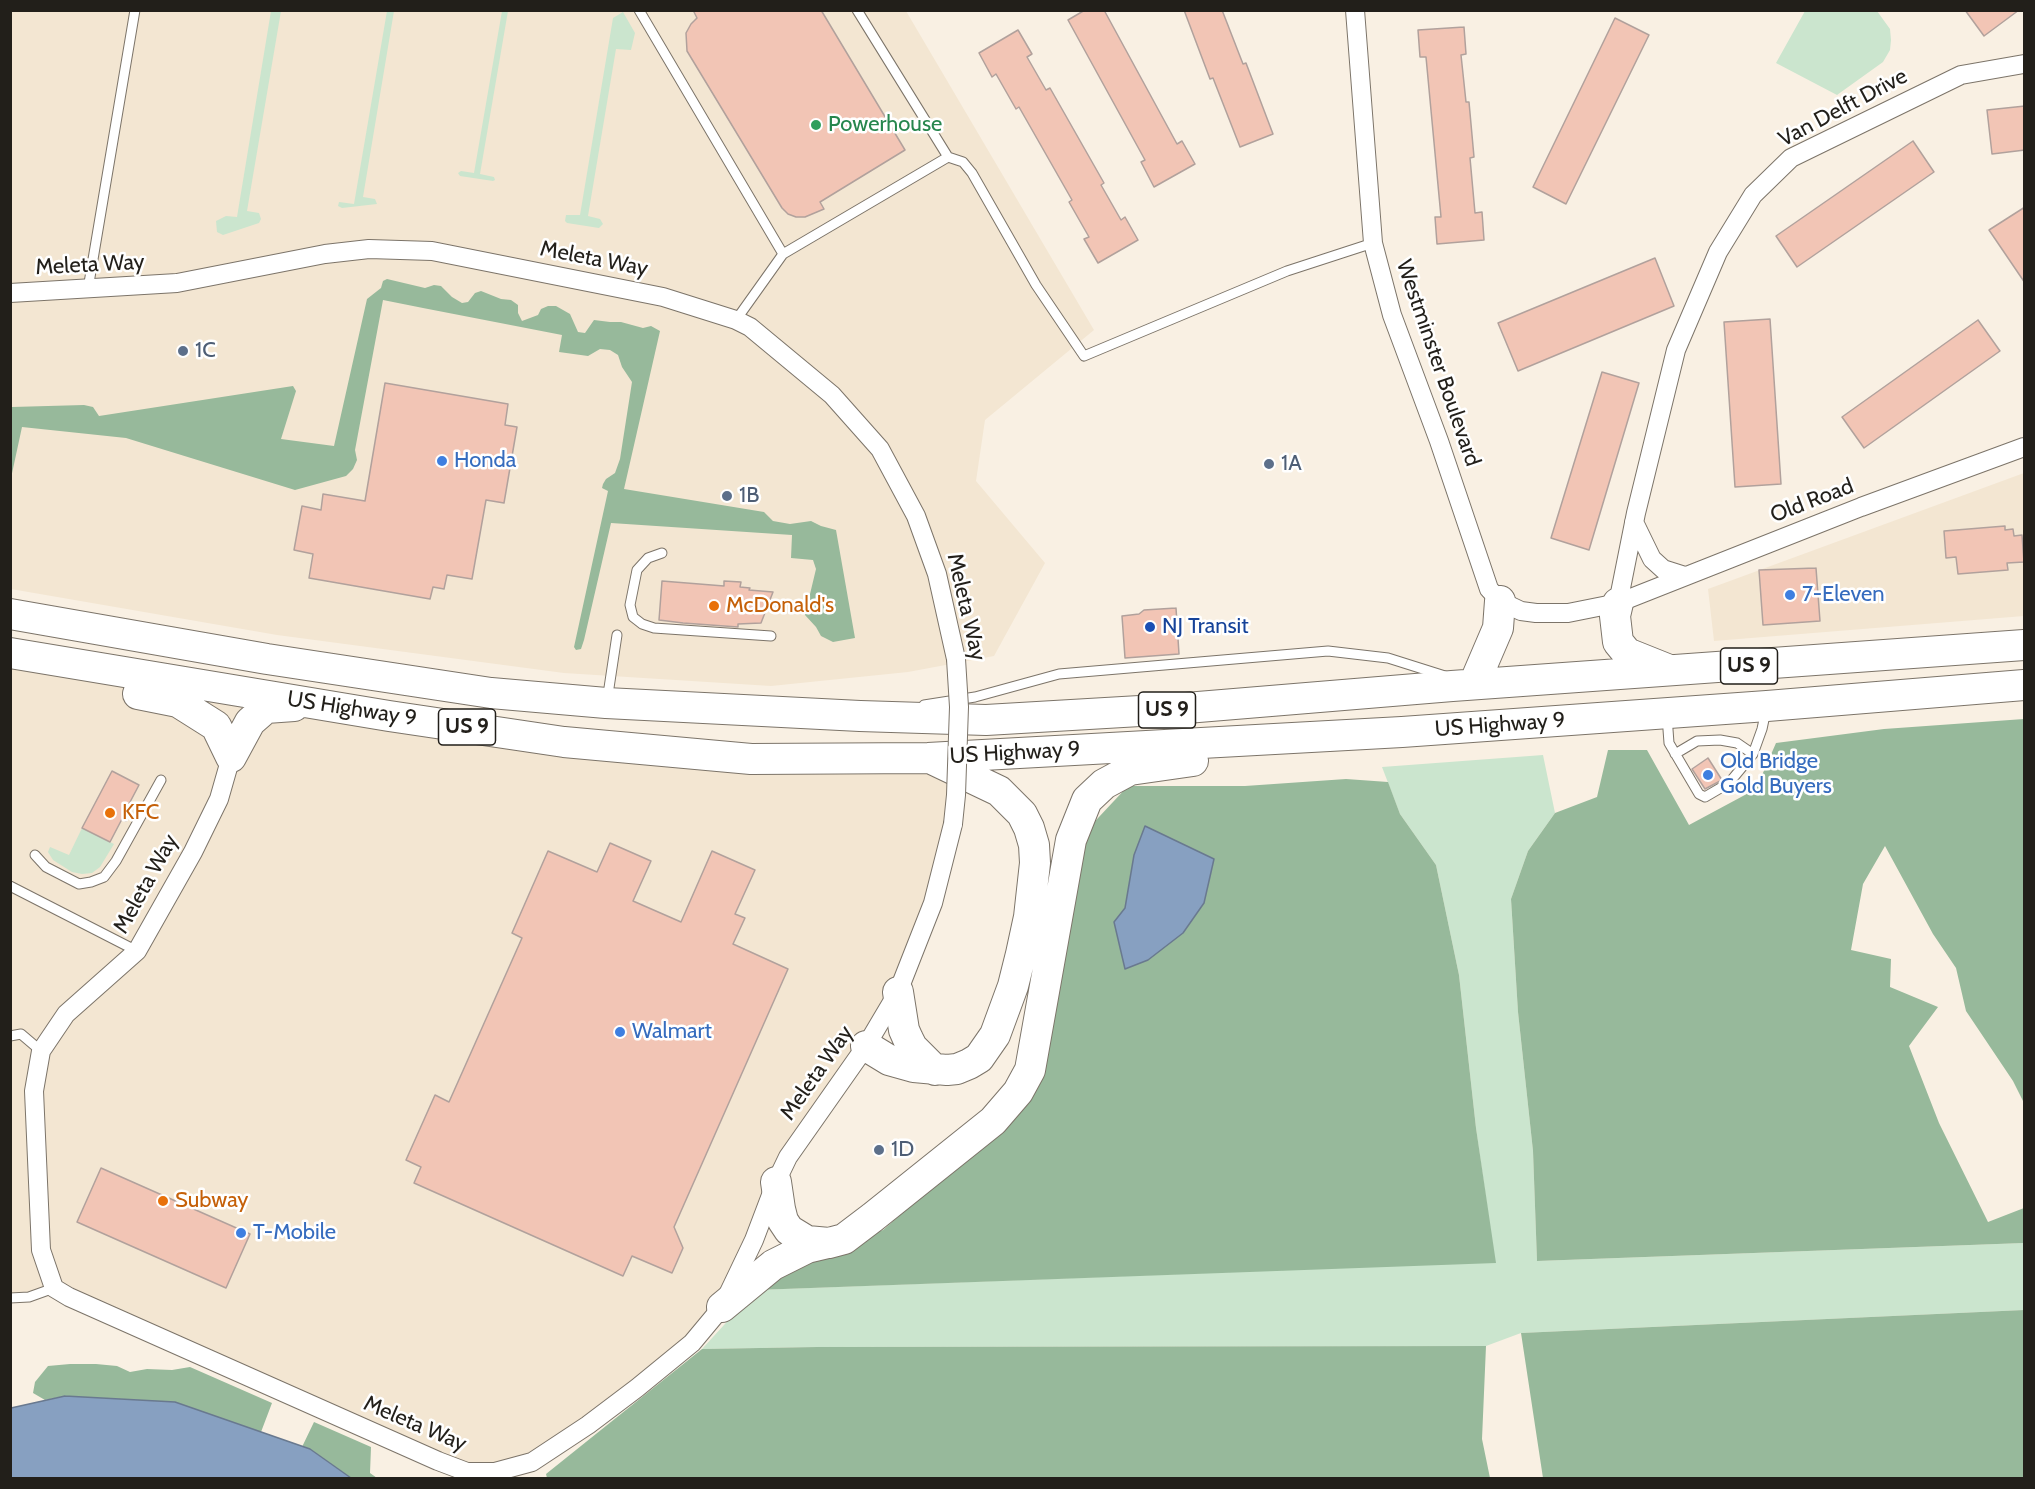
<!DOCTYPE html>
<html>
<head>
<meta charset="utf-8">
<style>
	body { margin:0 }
	#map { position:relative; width:2035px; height:1489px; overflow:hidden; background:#f9f0e3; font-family:Cabin,sans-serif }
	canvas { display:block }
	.frame { position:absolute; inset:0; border:12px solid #221f1a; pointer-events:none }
</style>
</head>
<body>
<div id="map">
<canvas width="2035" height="1489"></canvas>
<div class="frame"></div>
</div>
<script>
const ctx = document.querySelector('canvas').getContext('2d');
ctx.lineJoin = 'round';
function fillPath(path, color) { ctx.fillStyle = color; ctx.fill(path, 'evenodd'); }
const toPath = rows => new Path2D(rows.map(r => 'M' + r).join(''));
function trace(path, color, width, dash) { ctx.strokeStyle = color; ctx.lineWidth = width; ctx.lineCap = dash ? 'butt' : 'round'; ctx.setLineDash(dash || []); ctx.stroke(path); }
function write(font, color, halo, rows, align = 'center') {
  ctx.font = font + ' Cabin,sans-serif'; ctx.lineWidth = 5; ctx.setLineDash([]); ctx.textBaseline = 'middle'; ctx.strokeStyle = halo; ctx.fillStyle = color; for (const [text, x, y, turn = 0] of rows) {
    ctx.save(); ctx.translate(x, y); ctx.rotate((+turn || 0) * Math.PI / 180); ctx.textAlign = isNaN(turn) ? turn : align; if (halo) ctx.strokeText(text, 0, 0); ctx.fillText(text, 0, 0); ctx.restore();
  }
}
const built = toPath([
	[10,11,906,11,1094,330,985,420,976,481,1045,563,994,656,908,672,771,686,564,673,277,635,11,589],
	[2024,473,2024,616,1714,641,1708,589],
	[10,653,389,716,957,764,956,795,898,992,788,1157,722,1307,532,1462,467,1472,54,1288,11,1298]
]);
const green = toPath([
	[271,11,281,11,247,211,259,213,261,219,259,223,223,235,217,232,216,221,226,216,237,217],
	[387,11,394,11,363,197,375,199,377,204,342,208,338,206,339,202,354,204],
	[502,11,508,11,480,174,494,177,495,180,493,181,460,176,458,173,461,171,474,173],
	[1805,11,1877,11,1890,29,1891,40,1890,50,1883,62,1837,95,1776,63],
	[623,12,635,33,631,50,616,49,588,216,600,219,603,224,599,228,567,223,565,221,566,215,580,215,613,18],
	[1543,755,1555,813,1528,851,1511,899,1518,1012,1533,1151,1537,1261,2024,1243,2024,1310,1521,1333,1486,1346,817,1347,702,1349,756,1290,1495,1262,1476,1128,1459,975,1436,865,1400,814,1382,767],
	[82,828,114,844,100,867,92,873,82,874,72,872,53,860,48,852,50,847,69,855]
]);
const forest = toPath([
	[387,279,425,288,434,285,441,286,452,297,462,303,468,302,475,293,481,291,501,299,511,300,518,305,518,313,522,321,538,315,541,309,548,306,556,306,570,314,578,332,585,333,594,320,610,322,621,322,643,328,651,326,660,331,624,489,764,512,773,521,790,524,811,521,821,526,836,530,855,638,833,642,821,636,816,627,805,615,816,569,813,560,791,558,792,535,611,523,584,640,581,649,576,650,574,647,608,491,602,488,603,484,606,479,615,473,620,459,632,382,622,367,618,355,610,350,600,349,588,356,559,352,562,335,423,308,383,300,355,450,357,460,353,469,346,476,295,490,126,438,22,427,11,478,12,407,84,405,93,407,99,416,293,386,296,391,281,439,334,446,367,299,381,288,383,281],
	[2024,719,2024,1103,2013,1081,1966,1011,1956,968,1933,934,1885,846,1863,884,1851,950,1891,959,1890,987,1938,1007,1909,1046,1939,1123,1988,1222,2024,1208,2024,1243,1537,1261,1533,1151,1518,1012,1511,899,1528,851,1555,813,1597,797,1608,750,1647,750,1689,825,1756,789,1776,743,1884,729],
	[1346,779,1388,782,1400,814,1436,865,1459,975,1476,1128,1496,1263,756,1290,777,1267,883,1230,1025,1106,1083,834,1128,786,1245,786],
	[1134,855,1214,859,1204,903,1183,933,1125,908],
	[2024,1310,2024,1478,1543,1478,1521,1333],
	[1486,1346,1482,1439,1490,1478,547,1478,546,1474,702,1349,817,1347],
	[70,1364,96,1364,117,1366,130,1372,147,1369,172,1370,190,1367,272,1403,261,1432,175,1402,65,1396,45,1400,33,1393,35,1382,48,1366],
	[314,1422,371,1447,370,1473,377,1478,351,1478,310,1449,302,1447]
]);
const water = toPath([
	[1145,826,1214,859,1204,903,1183,933,1148,960,1125,969,1114,922,1125,908,1134,855,1145,826],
	[65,1396,175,1402,310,1449,351,1478,11,1478,11,1408,65,1396]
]);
const building = toPath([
	[693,10,821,10,905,150,820,202,824,209,805,217,796,217,788,214,782,208,687,51,686,33,691,24,697,18,693,10],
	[1085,10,1104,10,1177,144,1182,141,1195,164,1154,187,1141,162,1145,160,1068,20,1085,10],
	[1184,10,1222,10,1243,64,1246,63,1273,134,1240,147,1213,78,1210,79,1184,10],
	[1965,10,2019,10,1984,36,1965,10],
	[1615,18,1649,35,1566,204,1533,187,1615,18],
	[1464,27,1466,54,1461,55,1466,102,1469,102,1474,157,1470,158,1475,213,1482,212,1484,240,1437,244,1435,217,1441,217,1426,57,1420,57,1418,30,1464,27],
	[1018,30,1032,54,1027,57,1046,90,1050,88,1104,183,1101,185,1121,220,1125,217,1138,240,1098,263,1084,239,1089,237,1069,202,1072,200,1019,107,1016,109,996,74,992,77,979,53,1018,30],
	[2025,106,2025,150,1992,154,1987,110,2025,106],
	[1913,141,1934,172,1797,267,1776,236,1913,141],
	[2025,207,2025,283,1989,230,2025,207],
	[1655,258,1674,306,1518,371,1498,323,1655,258],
	[1770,319,1781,484,1735,487,1724,322,1770,319],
	[1978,320,2000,351,1864,448,1842,417,1978,320],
	[1602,372,1639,383,1589,550,1551,538,1602,372],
	[385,383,508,404,505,425,517,427,504,503,486,500,472,579,447,575,444,589,433,587,430,599,309,578,313,554,294,550,302,506,321,510,323,494,365,501,385,383],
	[2005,526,2005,530,2013,529,2014,536,2022,535,2024,562,2007,563,2008,570,1958,574,1956,557,1946,558,1944,531,2005,526],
	[1816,568,1820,621,1763,625,1759,570,1816,568],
	[662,581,724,586,724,581,741,582,740,587,750,588,749,590,773,592,761,623,738,624,738,627,683,623,659,620,662,581],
	[1176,608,1179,654,1125,658,1122,616,1139,614,1144,610,1176,608],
	[1708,758,1722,780,1705,789,1692,769,1708,758],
	[112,771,139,785,129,804,133,806,126,821,122,819,110,842,82,828,112,771],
	[610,843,651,861,633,901,681,922,712,851,755,870,735,914,745,918,733,944,788,969,674,1227,683,1248,672,1273,632,1256,623,1276,414,1183,421,1167,406,1160,435,1095,449,1102,522,938,512,933,548,851,597,872,610,843],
	[101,1168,250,1234,226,1288,77,1222,101,1168]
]);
const service = toPath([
	[639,10,783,254,948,157,963,162,972,173,1036,285,1084,356,1287,271,1373,243],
	[857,10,948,157],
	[88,289,135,10],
	[736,320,783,254],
	[662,553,648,558,637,570,630,605,633,617,642,624,654,628,771,636],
	[607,701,617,635],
	[924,705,975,697,1059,674,1328,651,1388,658,1445,676],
	[1667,716,1669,743,1699,794,1705,797,1729,783,1753,754,1762,729,1766,710],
	[1675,754,1697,741,1720,740,1737,743,1753,754],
	[35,855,46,867,79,884,91,882,104,877,116,861,161,780],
	[10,886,137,951],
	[10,1036,21,1034,41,1051],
	[10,1298,29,1297,54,1288]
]);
const minor = toPath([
	[1355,10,1373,243,1392,315,1439,441,1489,589,1500,601,1521,611,1536,613,1568,613,1618,603,1861,507,2024,447],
	[10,293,177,283,325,254,369,249,432,251,663,297,736,320,750,327,832,395,880,449,916,516,937,574,956,659],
	[1634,522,1652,559,1663,569,1685,576],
	[1618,603,1636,513,1676,350,1718,252,1753,195,1791,158,1961,75,2024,64],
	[231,757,219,799,193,852,137,951,66,1014,41,1051,34,1091,41,1250,54,1288,69,1297,438,1461,467,1472,495,1472,532,1462,588,1425,637,1388,692,1343,722,1307,754,1240,776,1182,788,1157,866,1046,898,992,933,903,953,824]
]);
const trunk = toPath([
	[1618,603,1615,616,1618,642,1627,653,1667,669],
	[10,614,267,659,491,693,606,703,860,716,986,720,1174,709,1452,686,2024,645],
	[10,653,389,716,564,742,751,759,928,758,1402,732,1767,706,2024,685],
	[1474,684,1498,628,1500,601],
	[138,694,178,702,216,726,231,757],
	[231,757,250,722,266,708,294,706],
	[898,992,904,1030,908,1039,912,1047,935,1070],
	[866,1046,889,1060,914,1067,947,1070,957,1069,969,1064,979,1058,995,1035,1013,986,1021,954,1029,917,1035,863,1034,845,1029,828,1022,814,999,791,934,760],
	[776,1182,780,1209,783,1221,789,1230,807,1241,829,1243,844,1239,873,1217,993,1121,1018,1092,1030,1070,1071,840,1087,800,1104,784,1130,770,1193,761],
	[722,1307,773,1265,807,1248,828,1243]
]);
const minorBridge = toPath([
	[953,824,956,795,959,707,956,659]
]);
const markers = [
	[816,125,6,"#2e9e5b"],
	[183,351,6,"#5c6f8a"],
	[442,461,6,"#3f7fe0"],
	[1269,464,6,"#5c6f8a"],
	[727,496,6,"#5c6f8a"],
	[1790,595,6,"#3f7fe0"],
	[714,606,6,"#e8710a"],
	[1150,627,6,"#1a4fb4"],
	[1708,775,6,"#3f7fe0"],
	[110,813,6,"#e8710a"],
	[620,1032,6,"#3f7fe0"],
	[879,1150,6,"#5c6f8a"],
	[163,1201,6,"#e8710a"],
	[241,1233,6,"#3f7fe0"]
];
const shields = [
	[1749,666,57],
	[1167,710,57],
	[467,727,57]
];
const shieldNames = [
	["US 9",1749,666],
	["US 9",1167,710],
	["US 9",467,727]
];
const streetNames = [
	["Van Delft Drive",1843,108,-28],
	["Meleta Way",594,259,11],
	["Meleta Way",90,265,-3],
	["Westminster Boulevard",1438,363,71],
	["Old Road",1812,501,-21],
	["Meleta Way",966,607,77],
	["US Highway 9",352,709,9],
	["US Highway 9",1500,725,-4],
	["US Highway 9",1015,753,-3],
	["Meleta Way",146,884,-61],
	["Meleta Way",817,1073,-55],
	["Meleta Way",415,1424,23]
];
const leisureNames = [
	["Powerhouse",828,125]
];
const serviceNames = [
	["1C",195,351],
	["1A",1281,464],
	["1B",739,496],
	["1D",891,1150]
];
const shopNames = [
	["Honda",454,461],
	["7-Eleven",1802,595],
	["Old Bridge",1720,762],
	["Gold Buyers",1720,787],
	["Walmart",632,1032],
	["T-Mobile",253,1233]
];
const foodNames = [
	["McDonald's",726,606],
	["KFC",122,813],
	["Subway",175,1201]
];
const transitNames = [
	["NJ Transit",1162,627]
];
fillPath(built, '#f3e6d2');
fillPath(green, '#cbe5ce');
fillPath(forest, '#97b99b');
fillPath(water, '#87a0c1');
trace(water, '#69798f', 1.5);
fillPath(building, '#f2c5b5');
trace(building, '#b1a19c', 1.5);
trace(service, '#7c7469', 11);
trace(minor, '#7c7469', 20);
trace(trunk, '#7c7469', 32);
trace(service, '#fff', 9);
trace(minor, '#fff', 18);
trace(trunk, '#fff', 30);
trace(minorBridge, '#7c7469', 20, []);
trace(minorBridge, '#fff', 18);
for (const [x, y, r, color] of markers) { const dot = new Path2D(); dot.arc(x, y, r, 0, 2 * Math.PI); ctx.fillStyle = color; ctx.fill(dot); trace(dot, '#fff', 2); }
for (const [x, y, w] of shields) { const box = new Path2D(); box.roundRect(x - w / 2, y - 18, w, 36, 4.5); ctx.fillStyle = '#fff'; ctx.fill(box); trace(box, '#221f1a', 1.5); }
write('bold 21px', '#221f1a', null, shieldNames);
write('22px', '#221f1a', '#fff', streetNames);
write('22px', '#27864d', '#fff', leisureNames, 'left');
write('22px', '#4e5e75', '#fff', serviceNames, 'left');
write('22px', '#366cbe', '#fff', shopNames, 'left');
write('22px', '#c56008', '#fff', foodNames, 'left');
write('22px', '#164399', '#fff', transitNames, 'left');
</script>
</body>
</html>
